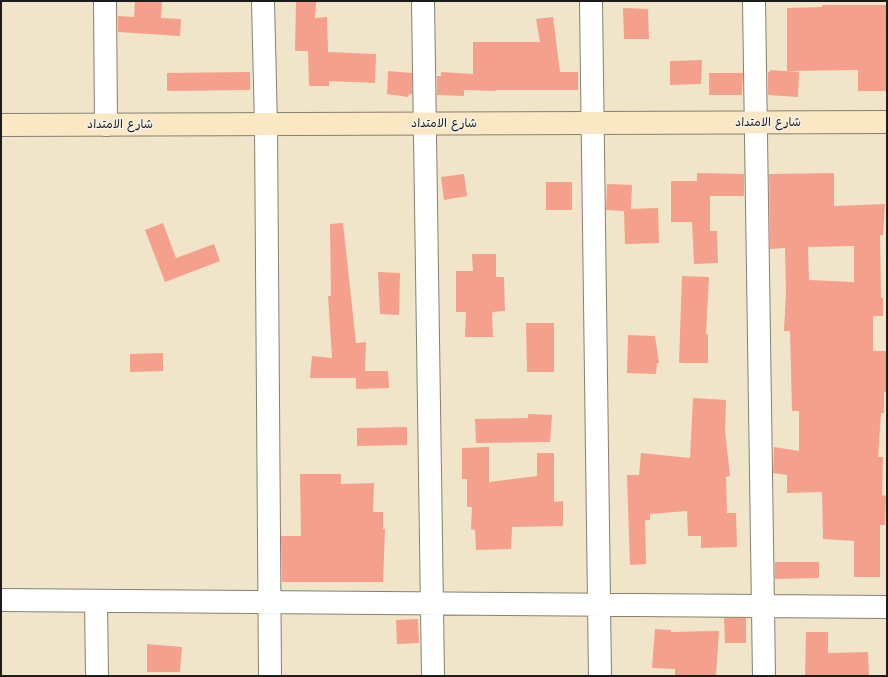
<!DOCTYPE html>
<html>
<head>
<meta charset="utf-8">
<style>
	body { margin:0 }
	#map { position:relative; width:888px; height:677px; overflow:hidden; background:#f0e5c9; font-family:"Shantell Sans",sans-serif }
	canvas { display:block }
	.frame { position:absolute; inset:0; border:2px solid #1c1c1c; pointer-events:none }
</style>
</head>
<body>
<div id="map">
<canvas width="888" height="677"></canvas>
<div class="frame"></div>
</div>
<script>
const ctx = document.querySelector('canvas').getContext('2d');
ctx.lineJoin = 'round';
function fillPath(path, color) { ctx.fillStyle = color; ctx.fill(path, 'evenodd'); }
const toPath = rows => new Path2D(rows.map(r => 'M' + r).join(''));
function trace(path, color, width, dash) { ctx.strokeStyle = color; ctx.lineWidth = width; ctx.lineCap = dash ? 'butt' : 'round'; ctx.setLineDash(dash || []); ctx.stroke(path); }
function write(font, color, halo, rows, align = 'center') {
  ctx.font = font + ' "Shantell Sans","Playpen Sans Arabic",sans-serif'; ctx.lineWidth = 3; ctx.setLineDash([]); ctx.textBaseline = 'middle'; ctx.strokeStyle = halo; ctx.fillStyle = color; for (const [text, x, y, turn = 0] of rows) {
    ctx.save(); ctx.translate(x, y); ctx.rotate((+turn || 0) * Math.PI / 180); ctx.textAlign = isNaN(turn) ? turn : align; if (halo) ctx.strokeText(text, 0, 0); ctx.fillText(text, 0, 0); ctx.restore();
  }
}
const building = toPath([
	[135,1,162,1,161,18,181,19,180,36,118,32,118,16,134,17],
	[296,1,316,1,315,18,327,17,328,52,376,54,375,83,329,81,329,86,309,86,308,51,295,51],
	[822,5,887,5,887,91,858,91,858,70,787,71,787,8,822,7],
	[623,8,648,9,649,39,624,39],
	[553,17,560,72,578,72,578,90,496,90,496,91,464,90,464,96,437,95,437,76,441,76,441,72,473,74,473,42,540,42,536,19],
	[702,60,701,84,670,85,670,61],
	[770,70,799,72,798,97,768,95,768,72,770,72],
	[388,71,412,73,412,94,409,94,408,97,387,94],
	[250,72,250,90,167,91,167,73],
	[709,73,743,73,742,95,709,95],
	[697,173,744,174,744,196,710,196,710,231,717,231,718,263,694,264,692,222,671,222,671,181,697,181],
	[834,173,834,206,885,204,883,235,880,235,881,298,883,298,883,316,873,316,873,351,887,351,887,392,884,392,884,413,881,413,878,457,883,457,882,495,886,496,885,525,880,525,880,577,854,577,854,541,823,539,822,492,787,493,787,475,773,473,774,447,799,451,799,411,792,411,790,331,784,331,786,293,785,248,770,249,769,174],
	[854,246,854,282,809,280,808,247],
	[464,174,467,196,444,200,441,177],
	[546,182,572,182,572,210,546,210],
	[607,184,632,185,631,209,658,208,659,243,625,244,624,211,606,210],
	[163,223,176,258,214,244,220,261,165,282,145,230],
	[343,223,356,343,366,342,365,371,388,371,389,388,356,389,356,378,310,378,312,356,332,358,328,296,331,296,330,224],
	[472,254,496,254,496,277,504,277,505,311,492,312,493,337,465,337,466,312,456,312,456,271,473,271],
	[378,272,400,273,399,315,380,314],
	[682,276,709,277,706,334,708,334,708,363,679,363],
	[526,323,554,323,554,372,527,372],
	[628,335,655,336,659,363,657,363,656,374,627,373],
	[163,353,163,371,130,372,130,354],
	[693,398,726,400,725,430,730,476,726,477,727,513,736,513,737,547,701,548,701,536,688,536,687,511,650,514,650,520,645,520,646,564,630,565,627,475,639,475,641,453,690,458],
	[528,414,552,415,550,442,476,443,475,419,528,418],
	[407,427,407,445,357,446,357,428],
	[489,447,489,482,537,476,537,453,554,453,554,502,563,501,563,526,512,527,511,549,476,550,475,530,471,529,472,507,467,507,467,479,462,479,462,448],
	[300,474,341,474,341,484,374,483,373,512,383,512,383,529,385,529,383,582,282,582,281,536,301,536],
	[775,562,819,562,819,578,775,579],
	[724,618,746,618,746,643,725,643],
	[418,619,419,643,397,644,396,620],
	[655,629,671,630,671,632,719,631,716,676,675,676,675,669,652,668],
	[806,632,828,632,828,653,868,652,869,676,805,676],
	[147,644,182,647,180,672,147,672]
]);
const street = toPath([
	[105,1,106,125],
	[263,1,266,126,270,676],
	[423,1,433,676],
	[591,1,600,676],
	[754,1,764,676],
	[1,600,887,607],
	[96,601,97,676]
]);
const secondary = toPath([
	[1,125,887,122]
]);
const streetNames = [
	["شارع الامتداد",768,123],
	["شارع الامتداد",444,124],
	["شارع الامتداد",120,125]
];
fillPath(building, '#f4a08c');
trace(street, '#868072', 24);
trace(secondary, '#868072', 24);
trace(street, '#fff', 22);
trace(secondary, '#fae7c3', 22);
write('12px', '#1c1c1c', '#f7f3e8', streetNames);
</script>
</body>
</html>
